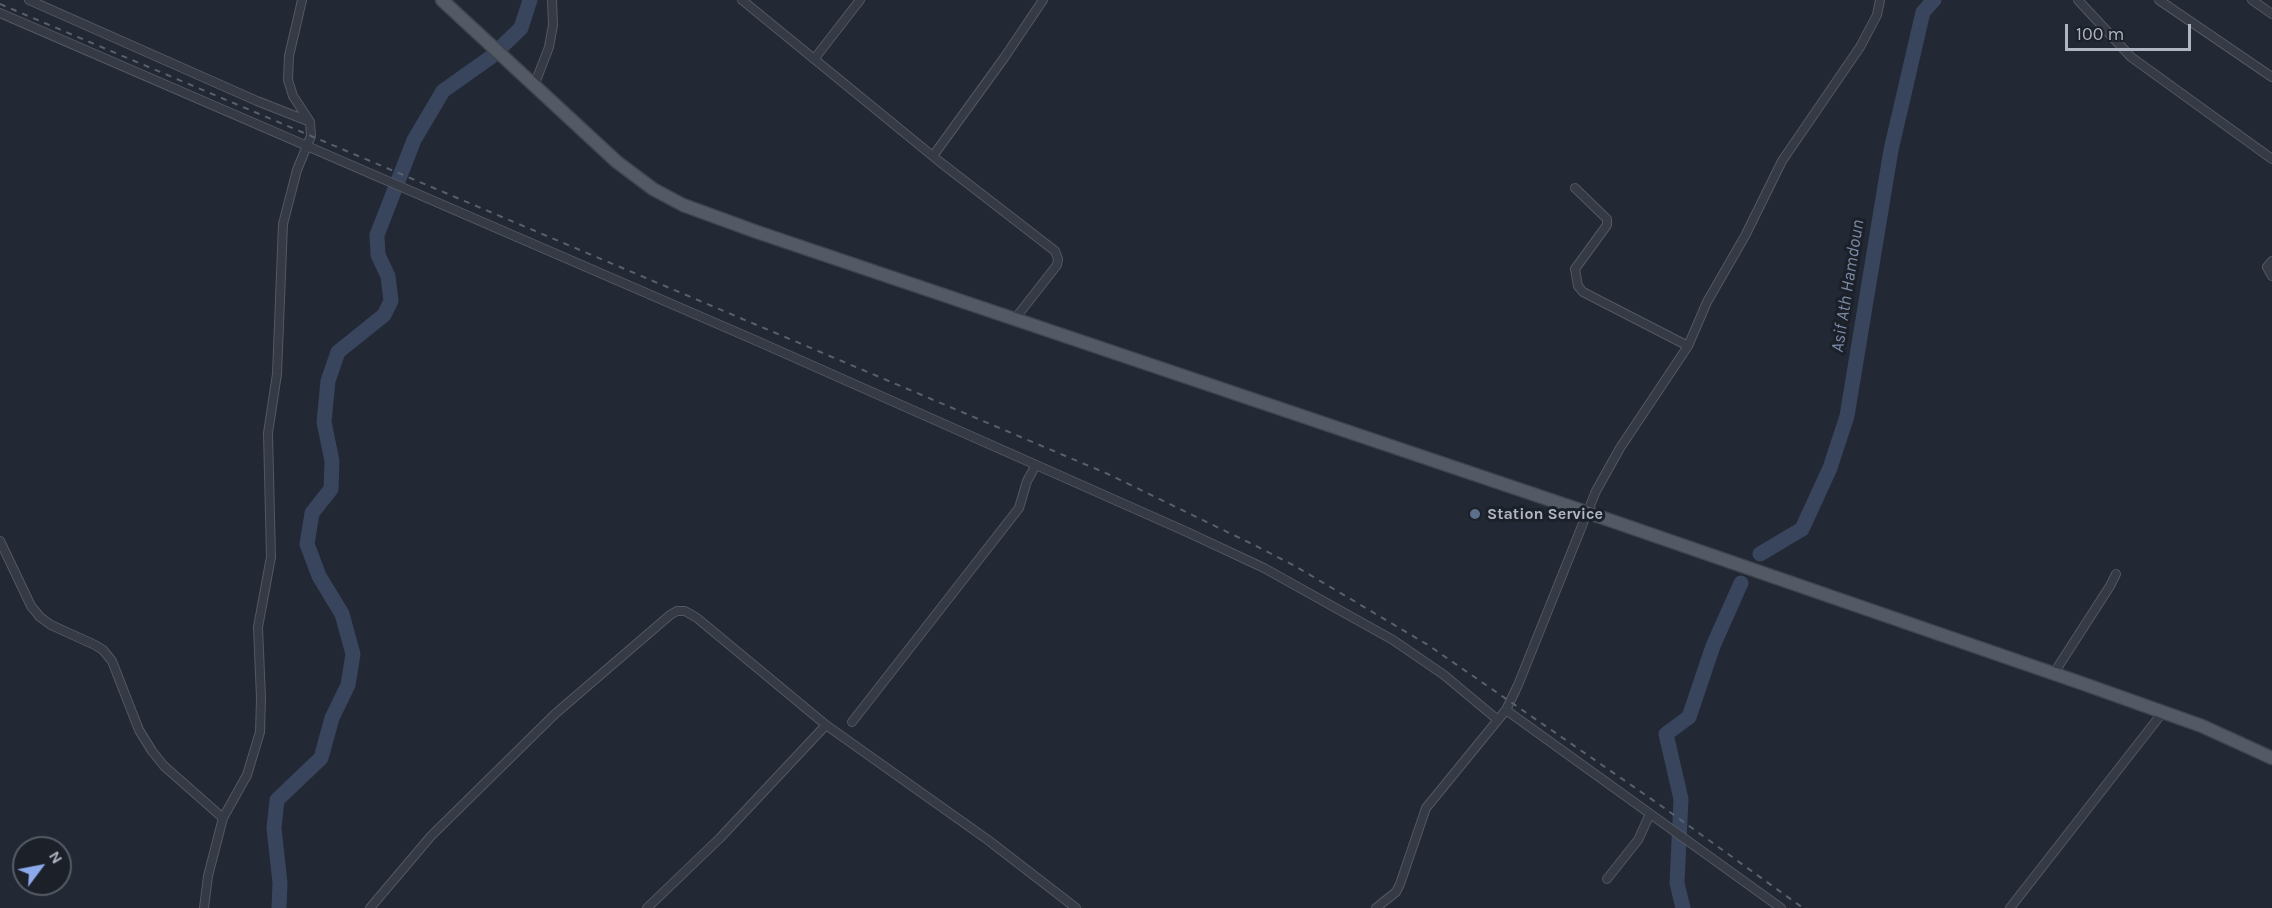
<!DOCTYPE html>
<html>
<head>
<meta charset="utf-8">
<style>
	body { margin:0 }
	#map { position:relative; width:2272px; height:908px; overflow:hidden; background:#222834; font-family:Karla,sans-serif }
	canvas { display:block }
	.north { position:absolute; left:12px; top:836px; width:60px; height:60px; box-sizing:border-box; background:#1b2029; border:2px solid #565c66; border-radius:50%; rotate:58deg; font-size:16px; font-weight:700; line-height:24px; text-align:center; color:#afb5c2 }
	.north::after { content:''; display:block; margin:auto; width:21px; height:27px; background:#8ba9eb; clip-path:polygon(50% 0,100% 100%,50% 72%,0 100%) }
	.scale { position:absolute; left:2065px; top:24px; width:126px; height:27px; box-sizing:border-box; border:3px solid #afb5c2; border-top:0; padding-left:8px; font-size:18px; line-height:21px; white-space:nowrap; color:#afb5c2; -webkit-text-stroke:4px #1b2029; paint-order:stroke }
</style>
</head>
<body>
<div id="map">
<canvas width="2272" height="908"></canvas>
<div class="north">N</div>
<div class="scale">100 m</div>
</div>
<script>
const ctx = document.querySelector('canvas').getContext('2d');
ctx.lineJoin = 'round';
const toPath = rows => new Path2D(rows.map(r => 'M' + r).join(''));
function trace(path, color, width, dash) { ctx.strokeStyle = color; ctx.lineWidth = width; ctx.lineCap = dash ? 'butt' : 'round'; ctx.setLineDash(dash || []); ctx.stroke(path); }
function write(font, color, halo, rows, align = 'center') {
  ctx.font = font + ' Karla,sans-serif'; ctx.lineWidth = 6; ctx.setLineDash([]); ctx.textBaseline = 'middle'; ctx.strokeStyle = halo; ctx.fillStyle = color; for (const [text, x, y, turn = 0] of rows) {
    ctx.save(); ctx.translate(x, y); ctx.rotate((+turn || 0) * Math.PI / 180); ctx.textAlign = isNaN(turn) ? turn : align; if (halo) ctx.strokeText(text, 0, 0); ctx.fillText(text, 0, 0); ctx.restore();
  }
}
const river = toPath([
	[1760,554,1802,529,1830,468,1847,416,1891,150,1923,12,1934,0],
	[279,908,280,883,274,828,277,800,321,758,332,718,348,685,353,654,342,614,319,576,307,544,312,513,331,489,332,461,324,422,328,381,338,352,384,315,391,301,388,276,378,255,377,235,414,140,443,91,491,57,521,28,530,0],
	[1683,908,1677,883,1681,799,1666,734,1689,717,1713,646,1741,583]
]);
const minor = toPath([
	[29,0,257,101,308,121],
	[742,0,940,162,1055,251,1058,259,1057,265,1014,320],
	[2078,0,2131,57,2272,159],
	[2159,0,2272,77],
	[2252,0,2272,14],
	[0,13,757,341,1187,532,1264,568,1393,640,1444,675,1498,720],
	[815,58,860,0],
	[534,86,549,47,553,25,552,0],
	[933,156,1004,58,1043,0],
	[1575,188,1607,219,1607,225,1575,269,1578,286,1583,292,1688,346],
	[2272,261,2267,267,2272,276],
	[0,541,31,606,40,617,51,625,95,645,103,650,112,661,139,730,152,751,164,766,223,818],
	[2054,673,2110,586,2116,574],
	[1506,710,1781,908],
	[852,722,1019,508,1027,481,1036,465],
	[1607,879,1638,840,1650,814],
	[204,908,208,876,223,818,247,775,260,732,261,698,258,627,271,557,268,433,277,374,283,224,297,170,311,136,310,122,293,96,288,80,289,56,302,0],
	[370,908,431,836,555,714,670,615,677,611,685,611,697,618,826,725,988,840,1076,908],
	[647,908,720,838,826,725],
	[1376,908,1396,892,1400,884,1426,808,1506,710,1518,685,1596,491,1620,448,1688,346,1707,302,1745,236,1782,161,1860,47,1877,15,1880,0],
	[2010,908,2163,712]
]);
const primary = toPath([
	[442,0,617,162,653,189,683,205,757,232,1589,513,2084,684,2202,726,2272,758]
]);
const rail = toPath([
	[0,4,1108,474,1252,544,1295,566,1428,645,1660,805,1803,908]
]);
const markers = [
	[1475,514,6,"#5c6f8a"]
];
const poiNames = [
	["Station Service",1487,514]
];
const waterNames = [
	["Asif Ath Hamdoun",1848,286,-81]
];
trace(river, '#39455c', 15);
trace(minor, '#535863', 10);
trace(primary, '#3f444f', 15);
trace(minor, '#353a45', 8);
trace(primary, '#535965', 12);
trace(rail, '#59606e', 2, [6, 6]);
for (const [x, y, r, color] of markers) { const dot = new Path2D(); dot.arc(x, y, r, 0, 2 * Math.PI); ctx.fillStyle = color; ctx.fill(dot); trace(dot, '#1b2029', 2); }
write('bold 16px', '#afb5c2', '#1b2029', poiNames, 'left');
write('italic 18px', '#7b8aa7', '#1b2029', waterNames);
</script>
</body>
</html>
